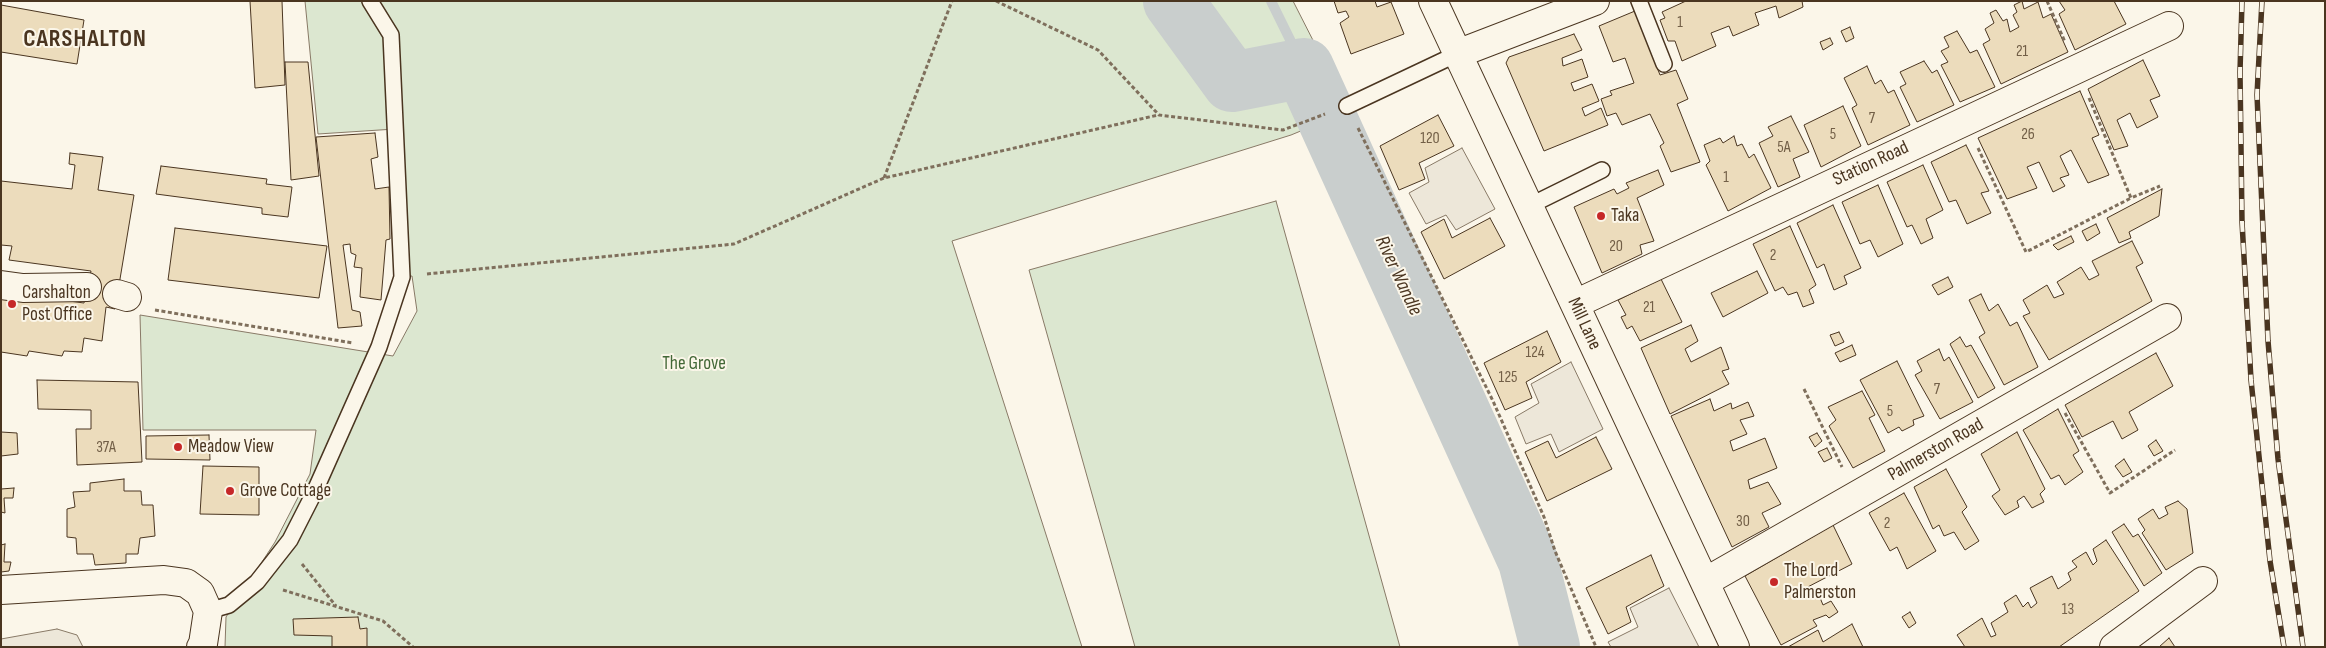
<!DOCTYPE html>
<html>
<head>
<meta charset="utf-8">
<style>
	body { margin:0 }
	#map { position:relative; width:2326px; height:648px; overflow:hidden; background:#fbf6e9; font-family:"Sofia Sans Condensed",sans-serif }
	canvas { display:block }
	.frame { position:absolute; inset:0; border:2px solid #4a3520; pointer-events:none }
</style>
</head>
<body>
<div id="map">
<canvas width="2326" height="648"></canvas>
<div class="frame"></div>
</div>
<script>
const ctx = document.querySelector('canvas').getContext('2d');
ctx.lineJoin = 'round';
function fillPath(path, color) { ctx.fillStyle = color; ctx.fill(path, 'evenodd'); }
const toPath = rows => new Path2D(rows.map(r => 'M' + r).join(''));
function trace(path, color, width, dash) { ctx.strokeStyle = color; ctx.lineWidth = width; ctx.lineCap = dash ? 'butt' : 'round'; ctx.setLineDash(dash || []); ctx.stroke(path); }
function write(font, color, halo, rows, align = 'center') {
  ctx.font = font + ' "Sofia Sans Condensed",sans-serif'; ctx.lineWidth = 4; ctx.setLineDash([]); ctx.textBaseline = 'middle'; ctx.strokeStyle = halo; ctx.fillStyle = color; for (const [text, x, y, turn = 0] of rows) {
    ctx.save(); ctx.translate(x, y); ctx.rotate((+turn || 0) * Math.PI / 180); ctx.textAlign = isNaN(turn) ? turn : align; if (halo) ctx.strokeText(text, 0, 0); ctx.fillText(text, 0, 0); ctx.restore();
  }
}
const green = toPath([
	[305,1,1293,1,1349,111,1291,135,952,241,1082,647,225,647,226,617,275,542,310,474,316,430,143,430,140,315,393,356,417,311,412,276,402,277,395,129,318,134,305,1],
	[1276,201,1400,647,1135,647,1029,270,1276,201]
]);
const parking = toPath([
	[1462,148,1495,209,1456,230,1446,215,1426,224,1409,193,1429,182,1425,168,1462,148],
	[1571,362,1603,429,1559,452,1551,434,1526,444,1515,417,1539,403,1531,384,1571,362],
	[1669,588,1699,647,1611,647,1608,642,1638,627,1630,608,1669,588],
	[57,629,77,635,83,647,1,647,1,639,57,629]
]);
const stream = toPath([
	[1271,1,1304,68]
]);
const river = toPath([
	[1173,1,1232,82,1304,68,1528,561,1550,647]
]);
const building = toPath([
	[250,1,282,1,285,85,255,88,250,1],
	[1334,1,1375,1,1377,7,1391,2,1404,34,1351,54,1340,23,1349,17,1346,11,1338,13,1334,1],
	[1686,1,1802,1,1803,7,1779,18,1776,6,1755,13,1759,25,1733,36,1729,26,1711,33,1716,46,1682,61,1675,41,1668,41,1660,20,1665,18,1662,12,1686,1],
	[2022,1,2024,9,2038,2,2043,18,2051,14,2068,52,2001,84,1983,44,1990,40,1985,29,1994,23,1990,13,1996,10,2003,21,2007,19,2010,32,2019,27,2013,15,2017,12,2014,5,2022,1],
	[2059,1,2114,1,2126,24,2075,50,2059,14,2065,10,2059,1],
	[1,5,84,20,77,64,1,52,1,5],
	[1635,11,1660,75,1676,70,1688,99,1677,104,1700,162,1671,172,1660,146,1664,143,1650,114,1622,125,1616,113,1607,116,1601,99,1612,95,1610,91,1634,83,1625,58,1613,62,1599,26,1635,11],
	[1850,27,1854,38,1846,42,1841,31,1850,27],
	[1957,31,1970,53,1977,50,1995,87,1960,102,1941,65,1948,62,1941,51,1949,47,1944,37,1957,31],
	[1574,34,1582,50,1562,58,1563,66,1582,59,1588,77,1571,83,1574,91,1592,84,1599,101,1582,108,1585,116,1601,108,1608,125,1544,151,1506,63,1509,57,1574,34],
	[1830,38,1833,44,1823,50,1820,42,1830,38],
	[2143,60,2160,96,2150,100,2158,117,2137,128,2130,113,2117,120,2128,146,2114,150,2088,89,2143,60],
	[1924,61,1932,73,1937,70,1954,105,1917,122,1900,87,1906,84,1900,72,1924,61],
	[285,62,308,62,319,176,291,180,285,62],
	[1867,66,1875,84,1881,80,1888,93,1894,90,1910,125,1868,145,1852,108,1857,105,1844,78,1867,66],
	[2080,91,2099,135,2092,138,2109,175,2088,183,2071,150,2060,156,2069,175,2060,178,2065,186,2053,192,2039,162,2027,167,2037,188,2007,199,1978,138,2080,91],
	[1843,106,1861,146,1821,167,1804,125,1843,106],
	[1438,115,1454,146,1419,163,1425,179,1399,190,1380,146,1438,115],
	[1791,116,1809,152,1793,159,1800,177,1778,187,1759,143,1773,136,1768,127,1791,116],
	[375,133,378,157,371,159,375,189,389,187,390,239,386,240,381,300,360,297,362,268,354,267,356,255,351,253,350,244,343,245,352,310,360,312,362,326,338,328,316,137,375,133],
	[1734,136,1737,146,1742,144,1749,158,1754,154,1771,188,1728,211,1706,165,1710,161,1704,145,1720,138,1723,143,1734,136],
	[1966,145,1989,191,1981,193,1991,213,1967,224,1956,200,1949,202,1931,162,1966,145],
	[70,153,103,157,98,190,134,195,115,309,106,307,102,341,84,338,82,352,64,351,62,356,29,351,27,356,1,352,1,292,84,303,91,271,9,260,12,246,1,245,1,181,72,189,75,165,69,164,70,153],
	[1923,165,1943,210,1926,219,1933,238,1921,244,1912,225,1907,227,1887,182,1923,165],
	[161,166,267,179,266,184,292,187,288,217,262,214,262,208,156,194,161,166],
	[1658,170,1664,185,1637,198,1654,241,1640,245,1642,254,1602,273,1574,207,1614,189,1617,194,1629,188,1626,183,1658,170],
	[1878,185,1903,244,1878,257,1870,240,1860,244,1842,202,1878,185],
	[2162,189,2159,216,2129,232,2131,238,2119,243,2107,218,2162,189],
	[1833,205,1861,268,1844,276,1847,284,1834,290,1824,264,1817,268,1797,223,1833,205],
	[1490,218,1505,246,1444,279,1421,232,1444,219,1452,238,1490,218],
	[2096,224,2100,233,2087,241,2082,231,2096,224],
	[1790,226,1816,285,1809,290,1814,303,1803,307,1797,292,1788,295,1783,287,1775,291,1753,244,1790,226],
	[175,228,327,246,319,298,168,280,175,228],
	[2071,236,2074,242,2058,250,2053,245,2071,236],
	[2132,241,2143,263,2136,267,2152,301,2049,360,2023,316,2030,313,2023,300,2047,285,2054,298,2064,294,2057,282,2081,267,2089,280,2099,275,2092,261,2132,241],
	[1757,271,1768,293,1723,317,1711,293,1757,271],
	[1948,277,1953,287,1938,295,1932,285,1948,277],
	[1661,279,1682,322,1640,341,1632,326,1627,329,1621,317,1626,315,1618,300,1661,279],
	[1981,294,1989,311,1998,304,2010,326,2017,322,2038,367,2004,385,1979,337,1985,333,1969,300,1981,294],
	[1691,325,1698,341,1685,349,1691,362,1721,347,1729,369,1722,371,1729,384,1670,414,1641,348,1691,325],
	[1547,331,1561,362,1526,382,1532,398,1505,410,1484,363,1547,331],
	[1839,332,1844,342,1835,346,1830,335,1839,332],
	[1960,337,1966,347,1971,345,1995,388,1978,398,1950,344,1960,337],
	[1852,345,1856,355,1840,362,1835,353,1852,345],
	[1939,349,1944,361,1949,357,1973,402,1940,419,1915,375,1922,371,1917,361,1939,349],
	[2156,353,2173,386,2129,412,2138,430,2122,439,2113,421,2082,437,2065,405,2156,353],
	[1897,361,1924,416,1913,420,1914,425,1902,431,1899,427,1888,433,1860,380,1897,361],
	[37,380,138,382,142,462,77,465,76,429,91,429,91,410,38,409,37,380],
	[1862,391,1875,415,1869,418,1885,451,1853,468,1829,426,1836,420,1828,407,1862,391],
	[1710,399,1714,411,1731,403,1732,409,1748,402,1754,416,1740,420,1747,434,1730,441,1733,451,1765,438,1777,468,1748,480,1750,489,1768,482,1781,504,1762,513,1769,527,1732,547,1671,416,1710,399],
	[2058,409,2079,451,2073,455,2083,472,2065,485,2059,475,2051,479,2023,430,2058,409],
	[1,432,17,433,18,454,1,456,1,432],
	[2017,432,2045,489,2040,494,2044,502,2032,508,2024,496,2017,501,2019,507,2005,515,1992,496,2000,490,1981,454,2017,432],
	[1817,433,1822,441,1815,447,1809,437,1817,433],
	[209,435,210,460,146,459,146,436,209,435],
	[1596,437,1612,469,1547,501,1525,452,1548,441,1556,458,1596,437],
	[2156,440,2163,451,2154,456,2148,446,2156,440],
	[1827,448,1832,458,1824,462,1818,452,1827,448],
	[2124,459,2132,472,2123,477,2115,466,2124,459],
	[203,466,259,467,259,515,200,514,203,466],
	[1946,469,1967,507,1962,512,1979,541,1965,550,1954,532,1944,536,1939,525,1933,529,1914,487,1946,469],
	[124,479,124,491,141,491,142,505,153,505,155,536,140,538,138,554,126,554,126,563,95,565,93,554,77,554,76,538,67,537,67,509,75,507,73,492,90,491,90,483,124,479],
	[14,488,13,498,4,498,5,513,1,512,1,489,14,488],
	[1904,493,1936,551,1907,569,1897,547,1890,551,1869,513,1904,493],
	[2178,501,2187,509,2193,553,2166,570,2142,533,2145,530,2138,519,2153,509,2159,519,2168,514,2165,507,2178,501],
	[2124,524,2133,537,2138,534,2162,573,2144,586,2112,532,2124,524],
	[1833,525,1852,564,1798,592,1800,596,1816,588,1823,605,1831,601,1838,612,1829,618,1826,615,1813,620,1817,626,1781,645,1745,576,1833,525],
	[2106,540,2139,591,2059,647,1965,647,1957,635,1982,618,1991,637,1996,635,1991,623,2008,612,2004,603,2016,595,2023,607,2028,602,2031,608,2037,603,2030,588,2052,576,2058,589,2071,580,2068,573,2077,567,2072,561,2086,552,2093,565,2097,561,2093,549,2106,540],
	[5,544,4,562,11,562,9,571,1,572,1,545,5,544],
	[1651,555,1664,586,1626,607,1631,622,1608,634,1586,588,1651,555],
	[1910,612,1916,623,1909,628,1902,617,1910,612],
	[358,617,360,629,367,628,367,647,332,647,332,636,294,635,293,619,358,617],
	[1852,624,1863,647,1788,647,1818,630,1823,642,1852,624],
	[2169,638,2175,647,2159,647,2169,638]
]);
const path = toPath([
	[996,1,1098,50,1159,115,1283,130,1325,114],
	[2047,1,2065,42],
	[2089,98,2131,198,2160,186],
	[1358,128,1493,401,1544,517,1555,551,1596,647],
	[1978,148,2026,252,2131,198],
	[884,178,952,1],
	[427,274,734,244,884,178,1158,115],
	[155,310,353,343],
	[1804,389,1842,467],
	[2065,413,2110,493,2175,450],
	[302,564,336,606],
	[283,590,383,621,413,647]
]);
const lane = toPath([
	[1639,1,1664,64],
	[1347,106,1457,54],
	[1529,206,1602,170],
	[208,611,229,605,257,582,290,540,314,493,379,347,402,277,391,35,370,1]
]);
const street = toPath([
	[1433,1,1735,647],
	[1457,54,1595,1],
	[1,285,23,288,87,287],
	[117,294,127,297],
	[1575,304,2169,26],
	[1705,582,2167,318],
	[1,590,164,580,186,583,200,593,208,611,203,644,201,647],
	[2114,647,2203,581]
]);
const rail = toPath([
	[2242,1,2240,72,2242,222,2251,380,2270,561,2284,647],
	[2262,1,2257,95,2268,341,2278,459,2303,647]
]);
const markers = [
	[1601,216,5,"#c62828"],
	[12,304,5,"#c62828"],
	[178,447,5,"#c62828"],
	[230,491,5,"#c62828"],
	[1774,582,5,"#c62828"]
];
const numberNames = [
	["1",1680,23],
	["21",2022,52],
	["7",1872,119],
	["5",1833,135],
	["26",2028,135],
	["120",1430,139],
	["5A",1784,148],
	["1",1726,178],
	["20",1616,247],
	["2",1773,256],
	["21",1649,308],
	["124",1535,353],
	["125",1508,378],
	["7",1937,390],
	["5",1890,412],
	["37A",106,448],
	["30",1743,522],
	["2",1887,524],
	["13",2068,610]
];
const streetNames = [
	["Station Road",1871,164,-25],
	["Mill Lane",1584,324,65],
	["Palmerston Road",1936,450,-30]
];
const poiNames = [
	["Taka",1611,216],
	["Carshalton",22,293],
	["Post Office",22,315],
	["Meadow View",188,447],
	["Grove Cottage",240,491],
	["The Lord",1784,571],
	["Palmerston",1784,593]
];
const parkNames = [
	["The Grove",694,364]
];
const waterNames = [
	["River Wandle",1398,276,65]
];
const districtNames = [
	["CARSHALTON",85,40]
];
fillPath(green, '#dce7d0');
trace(green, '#887966', 1);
fillPath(parking, '#ede7d9');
trace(parking, '#887966', 1);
trace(stream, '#c9cecd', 10);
trace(river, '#c9cecd', 60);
fillPath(building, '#ecdcbc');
trace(building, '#4a3520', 1);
trace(lane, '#4a3520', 18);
trace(street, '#4a3520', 30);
trace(path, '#7f6f5c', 3, [4, 2.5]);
trace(lane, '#fbf6e9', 15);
trace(street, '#fbf6e9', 28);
trace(rail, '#4a3520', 5.5);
trace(rail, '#fbf6e9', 4, [11]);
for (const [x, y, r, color] of markers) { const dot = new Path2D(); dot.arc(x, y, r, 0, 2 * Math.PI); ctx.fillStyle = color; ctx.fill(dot); trace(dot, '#fbf6e9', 2); }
write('16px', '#725f47', null, numberNames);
write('19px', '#4a3520', '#fbf6e9', streetNames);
write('19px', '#4a3520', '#fbf6e9', poiNames, 'left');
write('19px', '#436837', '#fbf6e9', parkNames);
write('italic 20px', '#4a3520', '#fbf6e9', waterNames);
ctx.letterSpacing = '1px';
write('bold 24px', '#4a3520', '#fbf6e9', districtNames);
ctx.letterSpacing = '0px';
</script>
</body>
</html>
